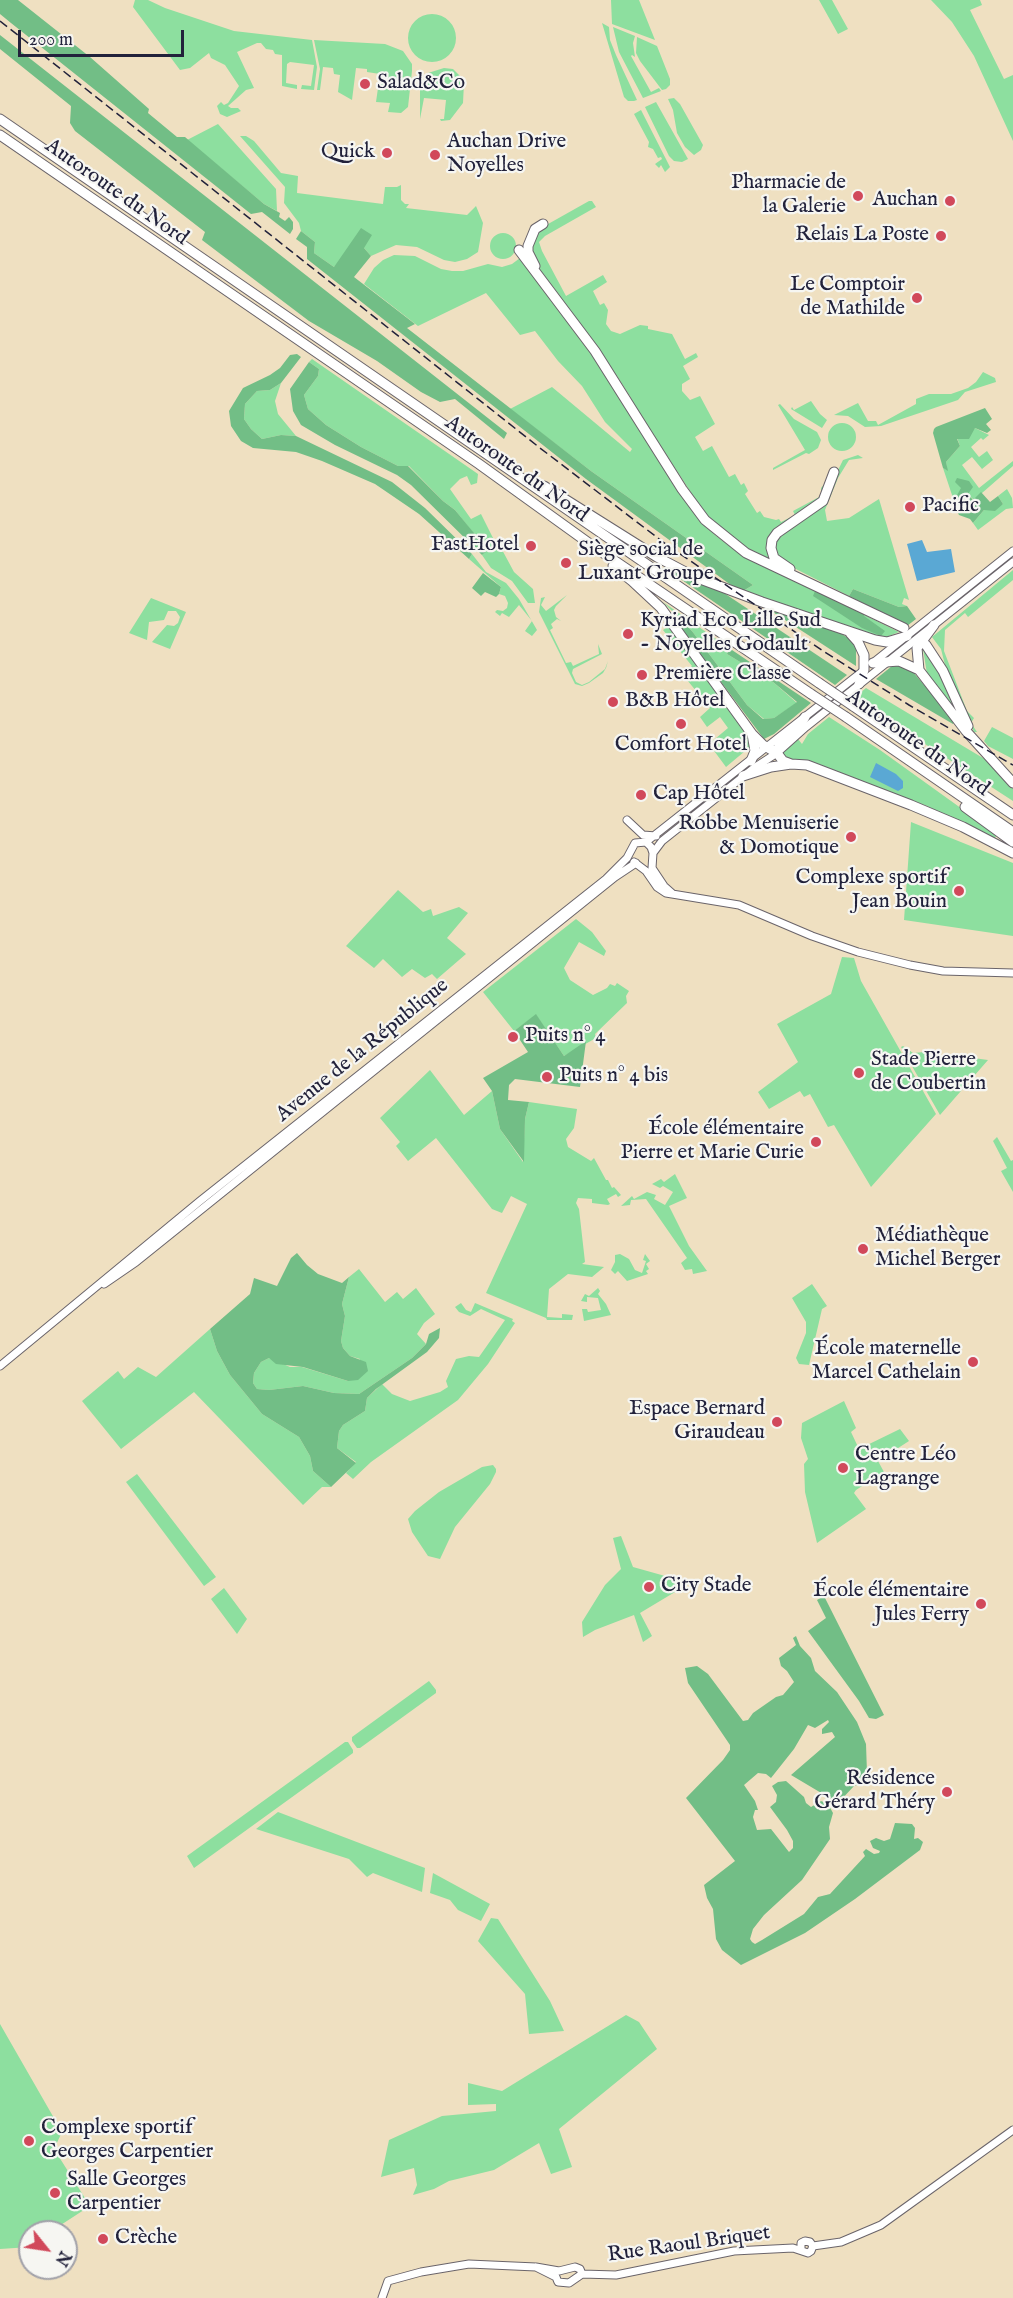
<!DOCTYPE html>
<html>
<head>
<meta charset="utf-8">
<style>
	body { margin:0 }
	#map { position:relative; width:1013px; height:2298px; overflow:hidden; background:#efe0c1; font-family:"IM FELL English",serif }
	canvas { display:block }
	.north { position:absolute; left:18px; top:2220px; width:60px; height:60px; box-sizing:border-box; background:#f6f6f2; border:2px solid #a1a1a9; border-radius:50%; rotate:120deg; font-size:16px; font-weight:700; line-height:24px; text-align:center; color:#22223b }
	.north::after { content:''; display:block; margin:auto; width:21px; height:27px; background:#d1495b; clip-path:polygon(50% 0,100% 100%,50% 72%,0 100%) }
	.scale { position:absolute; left:18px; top:30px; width:166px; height:27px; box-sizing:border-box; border:3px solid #22223b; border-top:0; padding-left:8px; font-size:18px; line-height:21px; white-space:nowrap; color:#22223b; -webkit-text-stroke:4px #f6f6f2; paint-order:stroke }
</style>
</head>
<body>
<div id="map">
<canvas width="1013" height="2298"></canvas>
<div class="north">N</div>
<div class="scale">200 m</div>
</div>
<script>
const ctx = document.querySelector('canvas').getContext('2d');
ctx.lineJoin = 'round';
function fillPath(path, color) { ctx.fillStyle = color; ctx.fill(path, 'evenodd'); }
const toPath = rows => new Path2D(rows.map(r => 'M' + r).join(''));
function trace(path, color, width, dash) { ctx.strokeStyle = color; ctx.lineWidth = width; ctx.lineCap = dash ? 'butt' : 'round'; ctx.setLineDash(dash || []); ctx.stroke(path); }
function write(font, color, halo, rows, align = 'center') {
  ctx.font = font + ' "IM FELL English",serif'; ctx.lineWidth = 4.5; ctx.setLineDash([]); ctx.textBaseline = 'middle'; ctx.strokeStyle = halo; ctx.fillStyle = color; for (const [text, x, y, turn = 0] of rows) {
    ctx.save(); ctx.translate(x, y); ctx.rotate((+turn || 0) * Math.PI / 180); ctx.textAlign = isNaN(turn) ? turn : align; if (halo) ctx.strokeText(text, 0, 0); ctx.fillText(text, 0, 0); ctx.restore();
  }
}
const green = toPath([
	[135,0,148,0,165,8,234,31,312,40,317,67,314,90,301,89,302,85,311,86,314,65,290,62,287,64,286,83,297,85,297,89,282,86,282,55,275,54,273,50,266,49,261,43,257,43,237,52,254,88,246,90,228,106,231,108,238,108,241,111,227,117,220,114,217,106,221,102,224,105,228,103,239,86,225,65,211,58,209,53,190,68,180,70,133,7],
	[611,0,639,0,655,40,612,24],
	[819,0,832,0,848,29,838,34],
	[931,0,980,0,982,5,970,10,1004,79,1013,75,1013,141,974,56,952,22],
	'408 38a24 24 0 1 1 48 0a24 24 0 1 1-48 0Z',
	[602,23,609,27,610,40,616,55,637,100,634,101,628,101,624,97],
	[613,27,635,36,633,43,635,57,632,55,631,56,651,92,659,88,661,91,643,98,619,52],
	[637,37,657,46,670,79,670,85,666,89,662,90,640,61,636,53],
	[314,40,385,44,403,51,412,64,412,71,408,107,401,113,388,112,390,103,376,102,380,74,367,72,367,69,356,68,352,100,338,92,340,75,334,74,333,68,323,67,320,90,317,90,320,69],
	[444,68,453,69,461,77,464,83,463,103,450,120,441,121,440,119,444,119,446,100,424,98,420,119,420,85,428,73],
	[674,98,680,104,703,145,701,150,694,155,685,147,677,133,673,110,668,99],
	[656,102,688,159,682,162,674,161,669,156,645,107],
	[641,110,670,167,665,172,661,165,659,168,655,164,662,159,661,157,658,158,653,149,648,147,649,142,634,114],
	[218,124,276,189,277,211,264,204,187,140],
	[240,136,246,136,254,141,281,173,298,176,297,193,383,204,385,187,397,187,401,185,401,200,405,204,409,204,406,208,467,215,476,206,483,223,478,252,467,259,455,262,444,260,417,247,396,245,371,256,364,248,334,267,314,253,315,242,301,231,299,223,284,203,285,187],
	[589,201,592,201,596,207,545,236,539,242,542,251,566,296,603,275,607,282,593,291,600,305,604,303,608,310,606,324,611,331,620,334,640,325,648,326,648,329,672,334,685,359,696,353,698,357,683,366,690,379,682,384,682,391,690,400,700,396,715,424,695,437,703,451,712,446,729,477,735,474,741,485,744,483,748,491,745,494,757,513,760,511,764,517,776,520,779,519,781,522,795,515,793,511,821,496,821,488,828,480,824,495,778,529,769,560,749,549,709,520,631,401,631,398,617,376,613,374,560,296,533,261,531,240,541,228],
	'490 246a13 13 0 1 1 26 0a13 13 0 1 1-26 0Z',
	[394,255,415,256,441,269,452,271,463,271,488,264,502,267,512,264,520,258,582,338,622,398,681,495,715,535,740,554,899,632,884,638,875,636,743,591,753,585,591,471,510,409,552,387,630,452,632,449,605,422,582,386,558,361,535,331,520,335,486,293,418,326,364,284,374,268,383,260],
	[312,359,478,474,477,483,471,485,467,476,460,479,450,489,471,519,481,514,497,546,500,546,514,572,533,589,535,603,528,603,512,581,491,568,482,555,487,550,455,510,443,501,409,466,398,466,361,447,326,425,308,409,304,395,318,376,319,369,309,362],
	[983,372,995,378,996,382,965,392,958,400,881,426,865,427,848,416,834,415,858,403,868,421,876,421,878,425,916,404,916,399,929,394,951,394,968,388,976,382],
	[281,383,275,401,278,414,296,436,281,435,262,439,251,429,244,419,245,404,257,391,270,390],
	[811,401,820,414,827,420,822,428,791,409,792,407,794,410],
	[780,404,794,419,817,432,821,440,818,448,809,454,806,453,773,470,773,468,805,450,778,405],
	'828 437a14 14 0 1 1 28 0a14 14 0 1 1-28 0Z',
	[975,428,989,435,983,440,981,438,971,447,979,457,987,451,993,460,982,469,972,457,962,465,979,488,1013,461,1013,466,974,500,961,488,962,506,958,513,943,468,947,470,946,462,960,446,957,438],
	[858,455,863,458,849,460,838,478,825,510,827,521,849,518,879,499,909,600,904,598,902,604,907,606,899,607,853,589,849,596,788,565,775,552,775,542,778,537,798,524,821,505,843,460],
	[1007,489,1012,498,1013,508,1006,509,978,530,973,523,984,510,1003,504,998,496],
	[472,554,486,572,506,583,519,599,537,630,532,636,525,631,532,621,519,605,509,617,502,613,500,616,495,612,497,610,503,611,507,608,508,603,505,596,499,594,501,587,469,559],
	[1013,570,1013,580,968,617,965,613,945,630,944,651,967,711,974,718,971,723,977,732,974,732,946,669,941,649,932,637],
	[567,595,556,606,554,610,556,617,561,621,557,619,551,624,553,628,550,630,566,663,571,662,573,666,599,654,598,644,602,654,573,669,572,673,576,682,582,685,589,682,605,669,608,661,606,668,603,673,589,683,582,686,575,684,539,612,541,598,545,597,541,605,546,611],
	[151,598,186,612,170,649,152,642,167,625,174,626,178,623,180,617,176,611,168,611,164,620,149,622,147,640,129,633],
	[663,602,729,648,727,654,773,682,797,703,774,718,764,719,747,705,692,631],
	[669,626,748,734,751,746,726,767,709,744,728,728,720,717,707,727,700,717,710,708,683,675,692,666,663,630],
	[923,649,936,666,954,708,927,674],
	[866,688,988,761,1013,787,1013,801,854,698],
	[829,717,880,750,997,834,994,840,927,806,826,767,786,759,781,753,798,739,802,744,808,734],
	[992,727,1013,738,1013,759,988,746,984,741],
	[911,822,1013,863,1013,936,904,920],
	[398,890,423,912,431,909,433,916,459,907,468,913,447,938,466,954,437,979,432,974,425,978,412,969,402,977,383,959,374,968,346,946],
	[576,919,592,932,606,951,604,956,579,942,564,968,570,980,593,995,607,988,610,984,615,986,617,983,629,991,626,996,627,1003,595,1034,596,1038,564,1056,536,1015,514,1031,483,992],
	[842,957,854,958,861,981,936,1114,871,1187,834,1125,828,1127,810,1094,804,1097,800,1091,769,1109,758,1092,798,1062,777,1024,831,994],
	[903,1046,913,1053,924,1052,964,1062,966,1057,988,1060,940,1115,901,1047],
	[430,1070,464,1115,492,1091,500,1129,523,1162,525,1119,529,1102,577,1109,574,1128,566,1139,568,1147,591,1161,594,1158,606,1180,608,1180,612,1188,614,1187,621,1195,618,1197,616,1194,607,1199,610,1204,608,1205,592,1203,592,1199,578,1198,576,1203,579,1209,585,1262,582,1264,604,1267,592,1277,568,1274,549,1289,547,1317,562,1318,562,1314,573,1315,572,1320,547,1320,546,1318,486,1293,527,1204,511,1196,502,1213,492,1209,436,1138,408,1161,396,1146,400,1142,380,1118],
	[997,1137,1011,1161,1013,1160,1013,1192,1001,1171,1007,1168,993,1141],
	[675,1174,687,1198,669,1206,689,1246,707,1271,693,1274,692,1269,685,1270,681,1263,687,1258,646,1199,631,1200,630,1205,621,1206,632,1196,634,1199,647,1192,656,1195,654,1199,665,1205,673,1192,663,1186,660,1188,652,1184,661,1179,664,1182],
	[620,1254,629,1259,635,1270,642,1273,646,1261,643,1260,645,1254,650,1261,646,1264,649,1269,646,1271,648,1274,627,1281,618,1271,615,1274,611,1270,615,1262,615,1255],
	[359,1269,385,1302,397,1292,403,1299,416,1288,435,1314,424,1323,417,1334,426,1344,412,1358,359,1394,334,1393,303,1386,269,1390,257,1389,253,1383,254,1373,261,1362,269,1358,290,1367,302,1367,348,1381,360,1359,350,1356,343,1348,341,1341,345,1316,342,1304,349,1277],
	[812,1284,827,1306,822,1309,809,1365,799,1364,796,1358,806,1333,806,1322,792,1298],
	[598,1288,600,1291,598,1294,606,1304,611,1315,584,1321,582,1309,587,1309,588,1312,601,1310,598,1298,587,1297,587,1302,581,1301,585,1294,589,1296],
	[461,1303,466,1310,471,1312,475,1303,513,1319,512,1321,515,1323,488,1364,458,1400,371,1462,353,1479,346,1473,356,1462,337,1448,339,1431,343,1425,365,1411,367,1398,382,1384,392,1394,410,1401,440,1392,448,1387,446,1381,456,1359,469,1356,479,1357,505,1320,481,1309,470,1316,459,1312,455,1307],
	[210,1329,217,1351,230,1375,262,1414,299,1437,310,1456,313,1471,331,1487,322,1487,303,1505,194,1392,121,1449,82,1401,118,1371,124,1379,138,1367,156,1377],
	[844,1401,856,1428,851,1432,859,1449,900,1429,909,1441,878,1461,884,1472,856,1490,854,1493,866,1509,817,1543,805,1492,804,1464,808,1459,801,1438,802,1423],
	[493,1465,496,1469,496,1472,490,1484,455,1527,440,1559,428,1556,412,1532,408,1519,415,1511,439,1492,482,1467],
	[137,1474,216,1577,204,1586,126,1482],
	[621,1536,633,1567,690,1583,640,1613,652,1636,643,1642,634,1615,595,1630,583,1637,582,1622,605,1585,621,1569,613,1538],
	[224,1588,247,1619,237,1634,211,1599],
	[429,1681,436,1690,436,1693,360,1748,357,1748,352,1741,352,1737],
	[345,1742,348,1742,353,1750,353,1753,194,1868,187,1856],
	[278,1812,425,1868,422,1892,373,1873,367,1877,349,1859,256,1829],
	[433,1873,490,1904,481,1921,458,1910,450,1900,430,1893],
	[491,1918,498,1919,550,2001,564,2031,529,2034,525,1994,478,1941],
	[626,2015,639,2022,657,2049,559,2129,572,2167,551,2174,539,2143,494,2170,449,2181,434,2189,413,2195,417,2185,414,2168,381,2177,389,2140,442,2116,496,2111,496,2104,468,2105,468,2083,502,2091],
	[0,2024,62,2132,54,2149,90,2206,50,2232,30,2232,30,2247,0,2249]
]);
const forest = toPath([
	[0,0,18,0,90,57,149,109,148,113,177,137,185,137,264,204,280,213,279,217,285,221,289,217,293,222,293,229,290,234,262,212,251,214,11,23,0,14],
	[0,35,507,433,504,439,455,399,440,402,421,392,377,361,309,321,202,240,205,232,75,131,70,123,71,106,0,49],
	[361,228,372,235,364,248,371,256,354,277,415,324,407,328,591,471,753,585,743,591,739,591,586,479,307,259,307,247,296,239,301,231,315,242,314,253,334,267],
	[297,354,301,357,281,383,270,390,257,391,245,404,244,419,251,429,262,439,281,435,296,436,392,482,425,508,472,554,469,559,419,514,375,484,322,461,296,452,253,448,241,441,231,426,229,411,243,388,270,375,280,368,290,355],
	[309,362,319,369,318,376,304,395,308,409,326,425,361,447,398,466,408,466,443,501,455,510,488,550,482,555,411,485,397,475,335,445,301,425,293,411,290,389],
	[985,408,992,419,986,424,991,430,987,433,975,428,969,439,957,439,960,446,946,462,948,471,943,468,933,433,934,429,936,427],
	[957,478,969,481,973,487,968,494,973,500,981,492,990,502,998,496,1003,504,995,511,984,510,973,523,970,519,959,515,958,513,962,506,956,497,961,488,955,482],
	[663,567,718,589,847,675,835,685],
	[483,573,501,587,499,594,496,597,485,592,481,596,472,588],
	[853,589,899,607,907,606,916,619,907,626,849,596],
	[815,591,864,613,864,616,885,631,881,636,862,628,813,596],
	[765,607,805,619,840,633,850,639,856,648,856,666],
	[674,614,692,631,747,705,763,719,774,718,797,702,773,682,727,654,729,648,811,703,774,734,764,739,672,617],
	[899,665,913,672,955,721,953,724,876,679,892,666],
	[536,1014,564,1056,586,1041,580,1087,515,1079,509,1085,508,1100,529,1102,525,1119,524,1162,500,1129,492,1091,483,1078,528,1052,514,1031],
	[297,1253,307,1265,318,1274,342,1283,349,1277,342,1304,345,1316,341,1341,343,1348,350,1356,366,1362,368,1371,358,1380,348,1381,303,1367,276,1364,269,1358,261,1362,254,1373,253,1383,257,1389,269,1390,303,1386,334,1393,359,1394,412,1358,426,1344,429,1334,440,1328,439,1338,427,1352,376,1389,367,1398,365,1411,343,1425,339,1431,337,1448,356,1463,331,1487,313,1471,310,1456,299,1437,262,1414,230,1375,217,1351,210,1329,250,1294,254,1278,277,1286,291,1258],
	[824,1596,884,1715,876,1719,869,1718,859,1701,808,1631,826,1618,817,1600],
	[796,1636,800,1646,811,1658,815,1671,837,1692,857,1722,866,1744,867,1773,863,1783,854,1786,840,1801,833,1800,791,1775,835,1737,832,1732,822,1734,822,1729,829,1722,828,1720,815,1728,808,1725,794,1749,771,1778,766,1774,758,1773,744,1785,755,1801,758,1810,755,1810,753,1817,757,1830,771,1829,789,1852,793,1848,793,1841,787,1830,770,1807,776,1802,777,1795,772,1786,778,1782,786,1781,804,1797,806,1803,811,1807,821,1801,828,1804,833,1813,829,1827,830,1839,802,1880,764,1915,753,1929,750,1939,752,1942,755,1944,762,1940,804,1914,818,1897,830,1894,865,1856,863,1852,866,1849,874,1854,879,1853,880,1851,873,1848,870,1841,876,1838,884,1841,890,1839,895,1823,912,1824,915,1828,914,1839,918,1838,923,1842,920,1850,855,1899,805,1933,741,1965,722,1950,716,1939,713,1909,707,1898,704,1885,735,1861,686,1798,723,1760,730,1750,730,1745,688,1683,685,1668,697,1666,708,1674,743,1721,748,1720,753,1713,776,1697,783,1695,794,1682,787,1671,781,1666,779,1658,796,1645,793,1638]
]);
const water = toPath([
	[922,540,927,552,951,549,955,572,917,581,907,544],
	[876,763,896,774,903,781,903,788,898,791,870,777]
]);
const secondary = toPath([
	[874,662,1013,551],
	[627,820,643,835,656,836],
	[646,842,863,671],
	[634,862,646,871,657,887,666,893,739,905,812,936,858,952,910,965,943,971,1013,973],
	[673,894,664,886,652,868,653,853,662,841,754,768,777,753,806,727,1013,562],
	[104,1284,136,1262,615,877,636,863],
	[0,1366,200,1201,606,879,627,858,635,843,646,842,651,847,653,853],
	[813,2246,841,2242,881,2225,1013,2130],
	[801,2249,801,2243,805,2241,810,2242,813,2246],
	[536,2267,556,2277,558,2282,569,2283,582,2274,616,2275,734,2251,793,2248,808,2253,811,2251,813,2246],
	[382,2298,388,2281,421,2272,469,2264,536,2267,559,2271,575,2267,580,2269,582,2274]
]);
const motorway = toPath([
	[0,119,819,683],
	[0,135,479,464,590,544,811,694],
	[519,250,595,351,682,489,705,520,746,553,904,628],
	[535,266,528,252,528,246,535,229,543,224],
	[544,486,657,557,695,577,762,602,875,640,887,642,907,636],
	[613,566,632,581,661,608,752,734,763,745,777,753,783,761,791,764],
	[790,569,774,558,771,548,772,540,777,533,823,501,834,472],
	[850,633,858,642,864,655,864,670,859,684],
	[926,645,943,671,968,726],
	[873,663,899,661,919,670,966,731,1013,783],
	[919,670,917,648,934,625],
	[853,706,1013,815],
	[846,717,1013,832],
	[777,753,779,745,797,730,805,717],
	[751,761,755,751,752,734],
	[743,776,771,767,791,764,807,765,911,805,963,827,1013,853],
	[965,807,1013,842]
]);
const rail = toPath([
	[0,21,540,448,667,545,823,651,909,705,1013,765]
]);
const motorwayBridge = toPath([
	[819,683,853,706],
	[811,694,846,717]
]);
const markers = [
	[365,84,6,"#d1495b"],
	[387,153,6,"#d1495b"],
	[435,155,6,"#d1495b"],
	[858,196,6,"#d1495b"],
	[950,201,6,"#d1495b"],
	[941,236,6,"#d1495b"],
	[917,298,6,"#d1495b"],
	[910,507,6,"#d1495b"],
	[531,546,6,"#d1495b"],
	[566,563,6,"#d1495b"],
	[628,634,6,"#d1495b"],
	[642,675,6,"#d1495b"],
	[613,702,6,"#d1495b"],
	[681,724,6,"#d1495b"],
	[641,795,6,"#d1495b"],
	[851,837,6,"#d1495b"],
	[959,891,6,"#d1495b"],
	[513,1037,6,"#d1495b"],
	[859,1073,6,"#d1495b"],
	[547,1077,6,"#d1495b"],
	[816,1142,6,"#d1495b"],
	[863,1249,6,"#d1495b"],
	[973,1362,6,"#d1495b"],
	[777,1422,6,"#d1495b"],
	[843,1468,6,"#d1495b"],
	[649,1587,6,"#d1495b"],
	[981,1604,6,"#d1495b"],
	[947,1792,6,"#d1495b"],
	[29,2141,6,"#d1495b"],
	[55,2193,6,"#d1495b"],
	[103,2239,6,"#d1495b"]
];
const poiNames = [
	["Salad&Co",377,84],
	["Auchan Drive",447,143],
	["Noyelles",447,167],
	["Quick",375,153,"right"],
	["Pharmacie de",846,184,"right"],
	["la Galerie",846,208,"right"],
	["Auchan",938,201,"right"],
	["Relais La Poste",929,236,"right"],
	["Le Comptoir",905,286,"right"],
	["de Mathilde",905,310,"right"],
	["Pacific",922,507],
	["FastHotel",519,546,"right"],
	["Siège social de",578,551],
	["Luxant Groupe",578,575],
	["Kyriad Eco Lille Sud",640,622],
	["- Noyelles Godault",640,646],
	["Première Classe",654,675],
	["B&B Hôtel",625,702],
	["Comfort Hotel",681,746,"center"],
	["Cap Hôtel",653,795],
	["Robbe Menuiserie",839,825,"right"],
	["& Domotique",839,849,"right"],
	["Complexe sportif",947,879,"right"],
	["Jean Bouin",947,903,"right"],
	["Puits n° 4",525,1037],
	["Stade Pierre",871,1061],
	["de Coubertin",871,1085],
	["Puits n° 4 bis",559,1077],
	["École élémentaire",804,1130,"right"],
	["Pierre et Marie Curie",804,1154,"right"],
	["Médiathèque",875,1237],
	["Michel Berger",875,1261],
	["École maternelle",961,1350,"right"],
	["Marcel Cathelain",961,1374,"right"],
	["Espace Bernard",765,1410,"right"],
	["Giraudeau",765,1434,"right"],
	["Centre Léo",855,1456],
	["Lagrange",855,1480],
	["City Stade",661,1587],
	["École élémentaire",969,1592,"right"],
	["Jules Ferry",969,1616,"right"],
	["Résidence",935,1780,"right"],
	["Gérard Théry",935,1804,"right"],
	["Complexe sportif",41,2129],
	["Georges Carpentier",41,2153],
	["Salle Georges",67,2181],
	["Carpentier",67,2205],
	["Crèche",115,2239]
];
const streetNames = [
	["Autoroute du Nord",116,193,35],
	["Autoroute du Nord",516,470,35],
	["Autoroute du Nord",917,744,35],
	["Avenue de la République",363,1051,-39],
	["Rue Raoul Briquet",689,2245,-8]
];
fillPath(green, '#8ddf9f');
fillPath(forest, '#72be86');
fillPath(water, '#5aa8d4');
trace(secondary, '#6a646a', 9);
trace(motorway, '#6a646a', 11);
trace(secondary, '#fff', 7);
trace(motorway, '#fff', 9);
trace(rail, '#22223b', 1.5, [9, 4.5]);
trace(motorwayBridge, '#6a646a', 11, []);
trace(motorwayBridge, '#fff', 9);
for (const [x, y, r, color] of markers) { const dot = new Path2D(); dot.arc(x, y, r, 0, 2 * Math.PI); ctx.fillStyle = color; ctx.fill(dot); trace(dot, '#f6f6f2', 2); }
write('21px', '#22223b', '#f6f6f2', poiNames, 'left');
write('21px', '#22223b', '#f6f6f2', streetNames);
</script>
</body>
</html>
